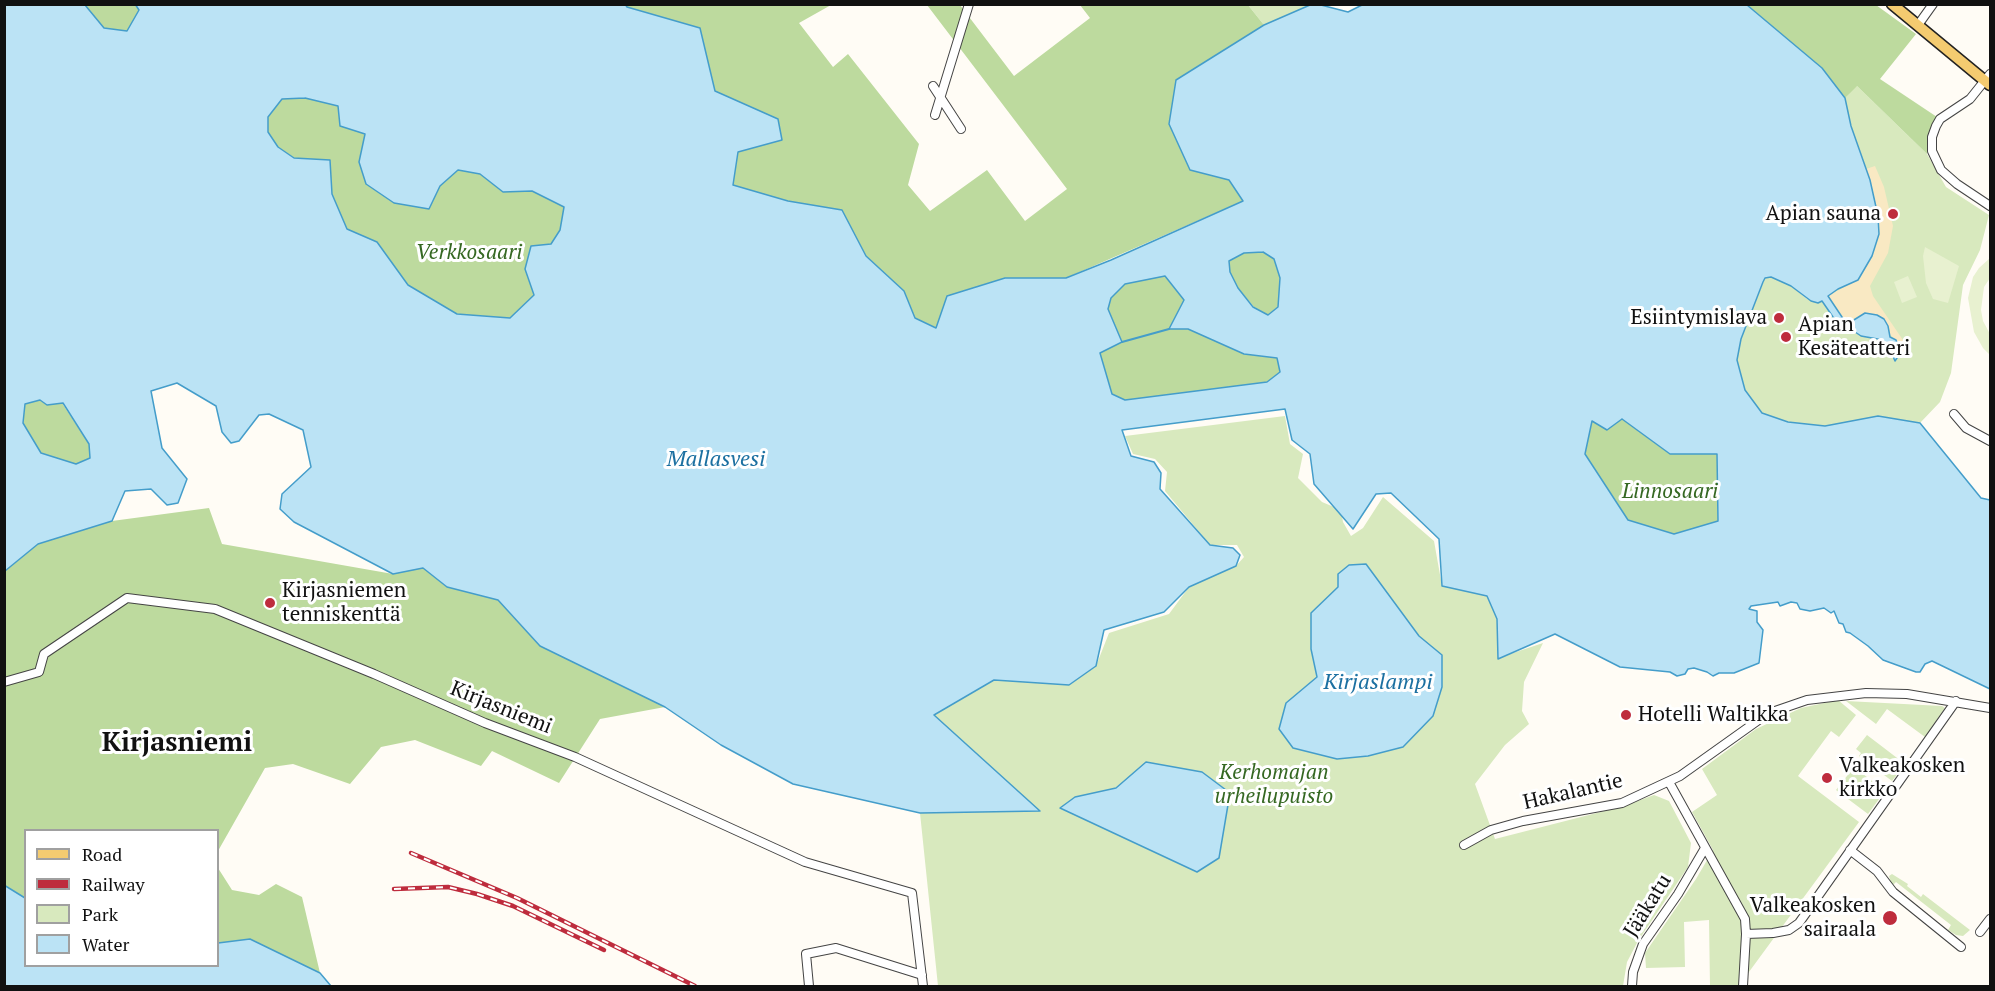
<!DOCTYPE html>
<html>
<head>
<meta charset="utf-8">
<style>
	body { margin:0 }
	#map { position:relative; width:1995px; height:991px; overflow:hidden; background:#fffcf5; font-family:"PT Serif",serif }
	canvas { display:block }
	.frame { position:absolute; inset:0; border:6px solid #111; pointer-events:none }
	.legend { position:absolute; left:24px; top:829px; width:195px; height:138px; box-sizing:border-box; background:#fff; border:2px solid #a0a0a0; margin:0; padding:8px 10px; list-style:none; font-size:18px; color:#111 }
	.legend li { display:flex; align-items:center; gap:12px; height:30px }
	.legend b { width:30px; border:2px solid #a0a0a0 }
</style>
</head>
<body>
<div id="map">
<canvas width="1995" height="991"></canvas>
<div class="frame"></div>
<ul class="legend">
<li><b style="height:8px;background:#f4cb70"></b>Road</li>
<li><b style="height:8px;background:#be2c3d"></b>Railway</li>
<li><b style="height:16px;background:#d8e9be"></b>Park</li>
<li><b style="height:16px;background:#bbe3f5"></b>Water</li>
</ul>
</div>
<script>
const ctx = document.querySelector('canvas').getContext('2d');
ctx.lineJoin = 'round';
function fillPath(path, color) { ctx.fillStyle = color; ctx.fill(path, 'evenodd'); }
const toPath = rows => new Path2D(rows.map(r => 'M' + r).join(''));
function trace(path, color, width, dash) { ctx.strokeStyle = color; ctx.lineWidth = width; ctx.lineCap = dash ? 'butt' : 'round'; ctx.setLineDash(dash || []); ctx.stroke(path); }
function write(font, color, halo, rows, align = 'center') {
  ctx.font = font + ' "PT Serif",serif'; ctx.lineWidth = 6; ctx.setLineDash([]); ctx.textBaseline = 'middle'; ctx.strokeStyle = halo; ctx.fillStyle = color; for (const [text, x, y, turn = 0] of rows) {
    ctx.save(); ctx.translate(x, y); ctx.rotate((+turn || 0) * Math.PI / 180); ctx.textAlign = isNaN(turn) ? turn : align; if (halo) ctx.strokeText(text, 0, 0); ctx.fillText(text, 0, 0); ctx.restore();
  }
}
const green = toPath([
	[1248,5,1311,5,1264,25],
	[1856,85,1927,154,1946,187,1989,215,1980,250,1963,285,1951,373,1940,402,1920,423,1878,416,1825,426,1788,422,1762,413,1745,390,1737,360,1741,339,1765,278,1771,277,1791,286,1807,299,1818,303,1828,296,1851,126,1845,98],
	[1285,416,1290,444,1303,454,1298,478,1322,502,1341,510,1343,522,1351,536,1363,528,1383,497,1434,541,1442,586,1487,596,1497,619,1498,658,1543,643,1524,682,1522,711,1529,724,1505,745,1475,784,1495,839,1624,806,1654,795,1669,801,1691,843,1688,867,1638,941,1627,962,1623,986,938,986,920,813,1039,811,933,715,994,680,1069,685,1096,666,1109,633,1169,614,1189,587,1236,566,1244,557,1237,545,1210,545,1165,491,1167,472,1155,459,1133,454,1125,436],
	[1838,700,1856,715,1839,737,1831,731,1798,776,1859,822,1746,976,1748,986,1710,986,1709,920,1684,922,1685,967,1646,968,1645,953,1696,879,1713,850,1692,812,1717,795,1702,769,1756,729,1801,708],
	[1846,701,1942,706,1945,708,1925,737,1887,709,1876,724],
	[1867,735,1905,764,1892,781,1884,775,1888,769,1876,760,1871,765,1859,756,1861,753,1856,749],
	[1854,767,1885,791,1868,814,1836,790],
	[1892,874,1908,884,1907,886,1921,897,1923,894,1970,930,1963,936,1956,935,1948,930,1951,925,1896,882,1892,886,1889,876]
]);
const forest = toPath([
	[85,5,135,5,139,10,128,31,104,28],
	[625,5,831,5,799,23,833,67,848,54,919,144,908,185,930,211,987,170,1025,221,1067,189,927,5,960,5,1014,76,1090,18,1080,5,1248,5,1264,25,1176,80,1190,170,1230,180,1243,201,1066,278,1005,278,937,328,915,318,904,291,866,256,841,210,788,201,733,185,738,152,782,140,778,119,715,91,700,28,627,7],
	[1747,5,1876,5,1916,34,1880,79,1940,119,1936,126,1927,154,1857,86,1845,98,1822,68],
	[305,98,338,106,365,134,359,162,429,209,440,186,458,170,480,174,503,192,532,191,565,207,560,230,551,244,525,269,534,295,510,318,457,314,408,285,377,242,347,229,332,194,330,160,294,158,278,147,268,132,268,117,282,99],
	[1263,252,1274,259,1280,278,1278,307,1268,315,1254,307,1238,288,1230,272,1229,261,1244,253],
	[1165,276,1184,300,1170,329,1188,329,1244,354,1277,358,1280,372,1267,382,1125,400,1112,394,1100,353,1122,341,1108,309,1111,298,1125,284],
	[40,400,47,405,62,403,89,444,91,458,76,464,41,453,23,423,25,404],
	[1622,419,1670,454,1717,454,1718,521,1674,534,1628,520,1585,455,1592,421],
	[209,508,222,544,393,574,423,568,447,587,498,600,540,646,665,707,600,719,559,783,492,751,481,766,415,740,381,747,350,784,293,764,265,768,218,851,218,830,26,830,25,898,5,885,4,572,38,544,112,521],
	[218,868,232,890,259,895,276,884,302,897,320,973,250,939,218,943]
]);
const sand = toPath([
	[1875,166,1884,187,1893,226,1888,253,1870,286,1873,296,1907,346,1905,352,1901,352,1896,340,1865,313,1850,323,1844,320,1828,296,1846,286,1878,222,1866,169]
]);
const pitch = toPath([
	[1925,247,1959,266,1948,303,1933,299,1926,283,1923,256],
	[1990,258,1990,278,1984,287,1981,310,1983,321,1990,334,1990,355,1983,348,1974,332,1968,298,1973,277,1979,268],
	[1908,276,1917,297,1902,303,1894,282]
]);
const water = toPath([
	[135,4,625,4,627,7,700,28,715,91,778,119,782,140,738,152,733,185,788,201,842,210,866,256,904,291,915,318,936,328,947,296,1005,278,1066,278,1111,260,1243,201,1229,180,1190,170,1169,124,1176,80,1264,25,1310,5,1321,5,1348,12,1364,4,1747,5,1822,68,1845,98,1851,126,1870,180,1878,216,1879,234,1872,256,1858,280,1838,289,1828,296,1844,320,1849,323,1865,313,1877,315,1884,319,1888,326,1890,337,1896,340,1901,352,1895,361,1891,352,1883,346,1883,340,1861,336,1833,317,1822,301,1818,303,1811,301,1791,286,1771,277,1765,278,1763,282,1741,339,1737,360,1745,390,1762,413,1788,422,1825,426,1878,416,1920,423,1981,498,1990,500,1990,689,1932,661,1925,664,1920,672,1916,672,1883,660,1868,646,1850,633,1846,632,1843,624,1839,623,1834,611,1831,613,1824,608,1810,611,1800,609,1797,603,1791,602,1780,606,1778,602,1751,606,1749,609,1757,611,1757,622,1763,630,1759,663,1734,673,1719,673,1713,676,1707,672,1694,668,1688,669,1685,674,1677,676,1670,672,1620,667,1555,634,1498,659,1497,619,1487,596,1442,586,1439,539,1391,493,1376,494,1353,529,1314,484,1310,454,1292,440,1285,409,1122,430,1131,456,1154,462,1161,473,1160,489,1210,545,1233,548,1240,555,1236,566,1189,587,1164,612,1104,630,1096,666,1069,685,994,680,934,715,1040,811,920,813,793,784,721,745,665,707,540,646,498,600,447,587,423,568,393,574,294,522,280,509,282,494,311,467,303,430,269,414,259,415,239,441,231,443,222,432,216,406,177,383,151,391,162,448,187,479,178,503,167,505,151,489,125,491,112,521,38,544,5,571,5,5,85,5,104,28,127,31,139,10,135,4],
	[305,98,338,106,340,126,365,134,359,162,366,184,394,203,429,209,440,186,458,170,480,174,503,192,532,191,564,207,560,230,551,244,531,246,525,269,534,295,510,318,457,314,408,285,377,242,347,229,332,194,330,160,294,158,278,147,268,132,268,117,282,99,305,98],
	[1263,252,1274,259,1280,278,1278,307,1268,315,1253,307,1238,288,1230,272,1229,261,1244,253,1263,252],
	[1165,276,1184,300,1169,329,1188,329,1244,354,1277,358,1280,372,1267,382,1125,400,1112,394,1100,353,1122,342,1108,309,1111,298,1125,284,1165,276],
	[40,400,47,405,63,403,89,444,90,458,76,464,41,453,23,423,25,404,40,400],
	[1622,419,1670,454,1717,454,1718,521,1674,534,1628,520,1585,454,1592,421,1607,430,1622,419],
	[1366,564,1419,636,1442,655,1442,687,1433,716,1403,747,1368,756,1337,759,1293,748,1279,729,1286,703,1317,677,1311,649,1311,613,1338,587,1338,574,1349,565,1366,564],
	[1146,762,1202,772,1230,793,1219,858,1197,872,1060,808,1075,797,1116,788,1146,762],
	[4,885,25,898,26,966,218,966,218,943,250,939,320,973,331,986,5,986,4,885]
]);
const stream = toPath([
	[1122,342,1169,329]
]);
const minor = toPath([
	[1918,25,1933,4],
	[1990,74,1970,99,1940,119,1936,126,1932,137,1932,151,1941,170,1957,184,1990,206],
	[933,86,961,129],
	[935,115,969,4],
	[1954,414,1966,428,1990,441],
	[4,682,39,672,44,654,127,598,215,609,374,674,485,723,575,757,805,862,912,893,923,986],
	[1669,782,1745,919,1746,934,1743,986],
	[1464,845,1491,830,1523,821,1622,803,1680,776,1760,719,1775,711,1807,700,1866,693,1907,694,1990,708],
	[1850,850,1877,871,1893,892,1961,947],
	[1980,932,1990,919],
	[1746,934,1773,933,1789,930,1799,923,1956,701],
	[809,986,806,954,836,948,922,975],
	[1632,986,1633,972,1643,944,1678,894,1705,848]
]);
const major = toPath([
	[1892,4,1990,85]
]);
const rail = toPath([
	[411,853,517,898,695,986],
	[394,889,448,887,477,894,513,906,604,950]
]);
const markers = [
	[1893,214,6,"#be2c3d"],
	[1779,318,6,"#be2c3d"],
	[1786,337,6,"#be2c3d"],
	[270,603,6,"#be2c3d"],
	[1626,715,6,"#be2c3d"],
	[1827,778,6,"#be2c3d"],
	[1890,918,8,"#be2c3d"]
];
const poiNames = [
	["Apian sauna",1881,214,"right"],
	["Esiintymislava",1767,318,"right"],
	["Apian",1798,325],
	["Kesäteatteri",1798,349],
	["Kirjasniemen",282,591],
	["tenniskenttä",282,615],
	["Hotelli Waltikka",1638,715],
	["Valkeakosken",1839,766],
	["kirkko",1839,790],
	["Valkeakosken",1876,906,"right"],
	["sairaala",1876,930,"right"]
];
const parkNames = [
	["Verkkosaari",469,253],
	["Linnosaari",1670,492],
	["Kerhomajan",1274,773],
	["urheilupuisto",1274,797]
];
const streetNames = [
	["Kirjasniemi",501,708,22],
	["Hakalantie",1573,792,-13],
	["Jääkatu",1648,906,-58]
];
const waterNames = [
	["Mallasvesi",716,460],
	["Kirjaslampi",1378,683]
];
const districtNames = [
	["Kirjasniemi",177,743]
];
fillPath(green, '#d8e9be');
fillPath(forest, '#bdda9e');
fillPath(sand, '#f9e9c3');
fillPath(pitch, '#e8f1d0');
fillPath(water, '#bbe3f5');
trace(water, '#449dca', 1.5);
trace(stream, '#449dca', 2);
trace(minor, '#444', 10);
trace(major, '#222', 13);
trace(minor, '#fff', 8);
trace(major, '#f4cb70', 10);
trace(rail, '#be2c3d', 4.5);
trace(rail, '#fff', 2, [7]);
for (const [x, y, r, color] of markers) { const dot = new Path2D(); dot.arc(x, y, r, 0, 2 * Math.PI); ctx.fillStyle = color; ctx.fill(dot); trace(dot, '#fff', 2); }
write('21px', '#111', '#fff', poiNames, 'left');
write('italic 21px', '#356822', '#fff', parkNames);
write('21px', '#111', '#fff', streetNames);
write('italic 22px', '#1c70a1', '#fff', waterNames);
write('bold 27px', '#111', '#fff', districtNames);
</script>
</body>
</html>
